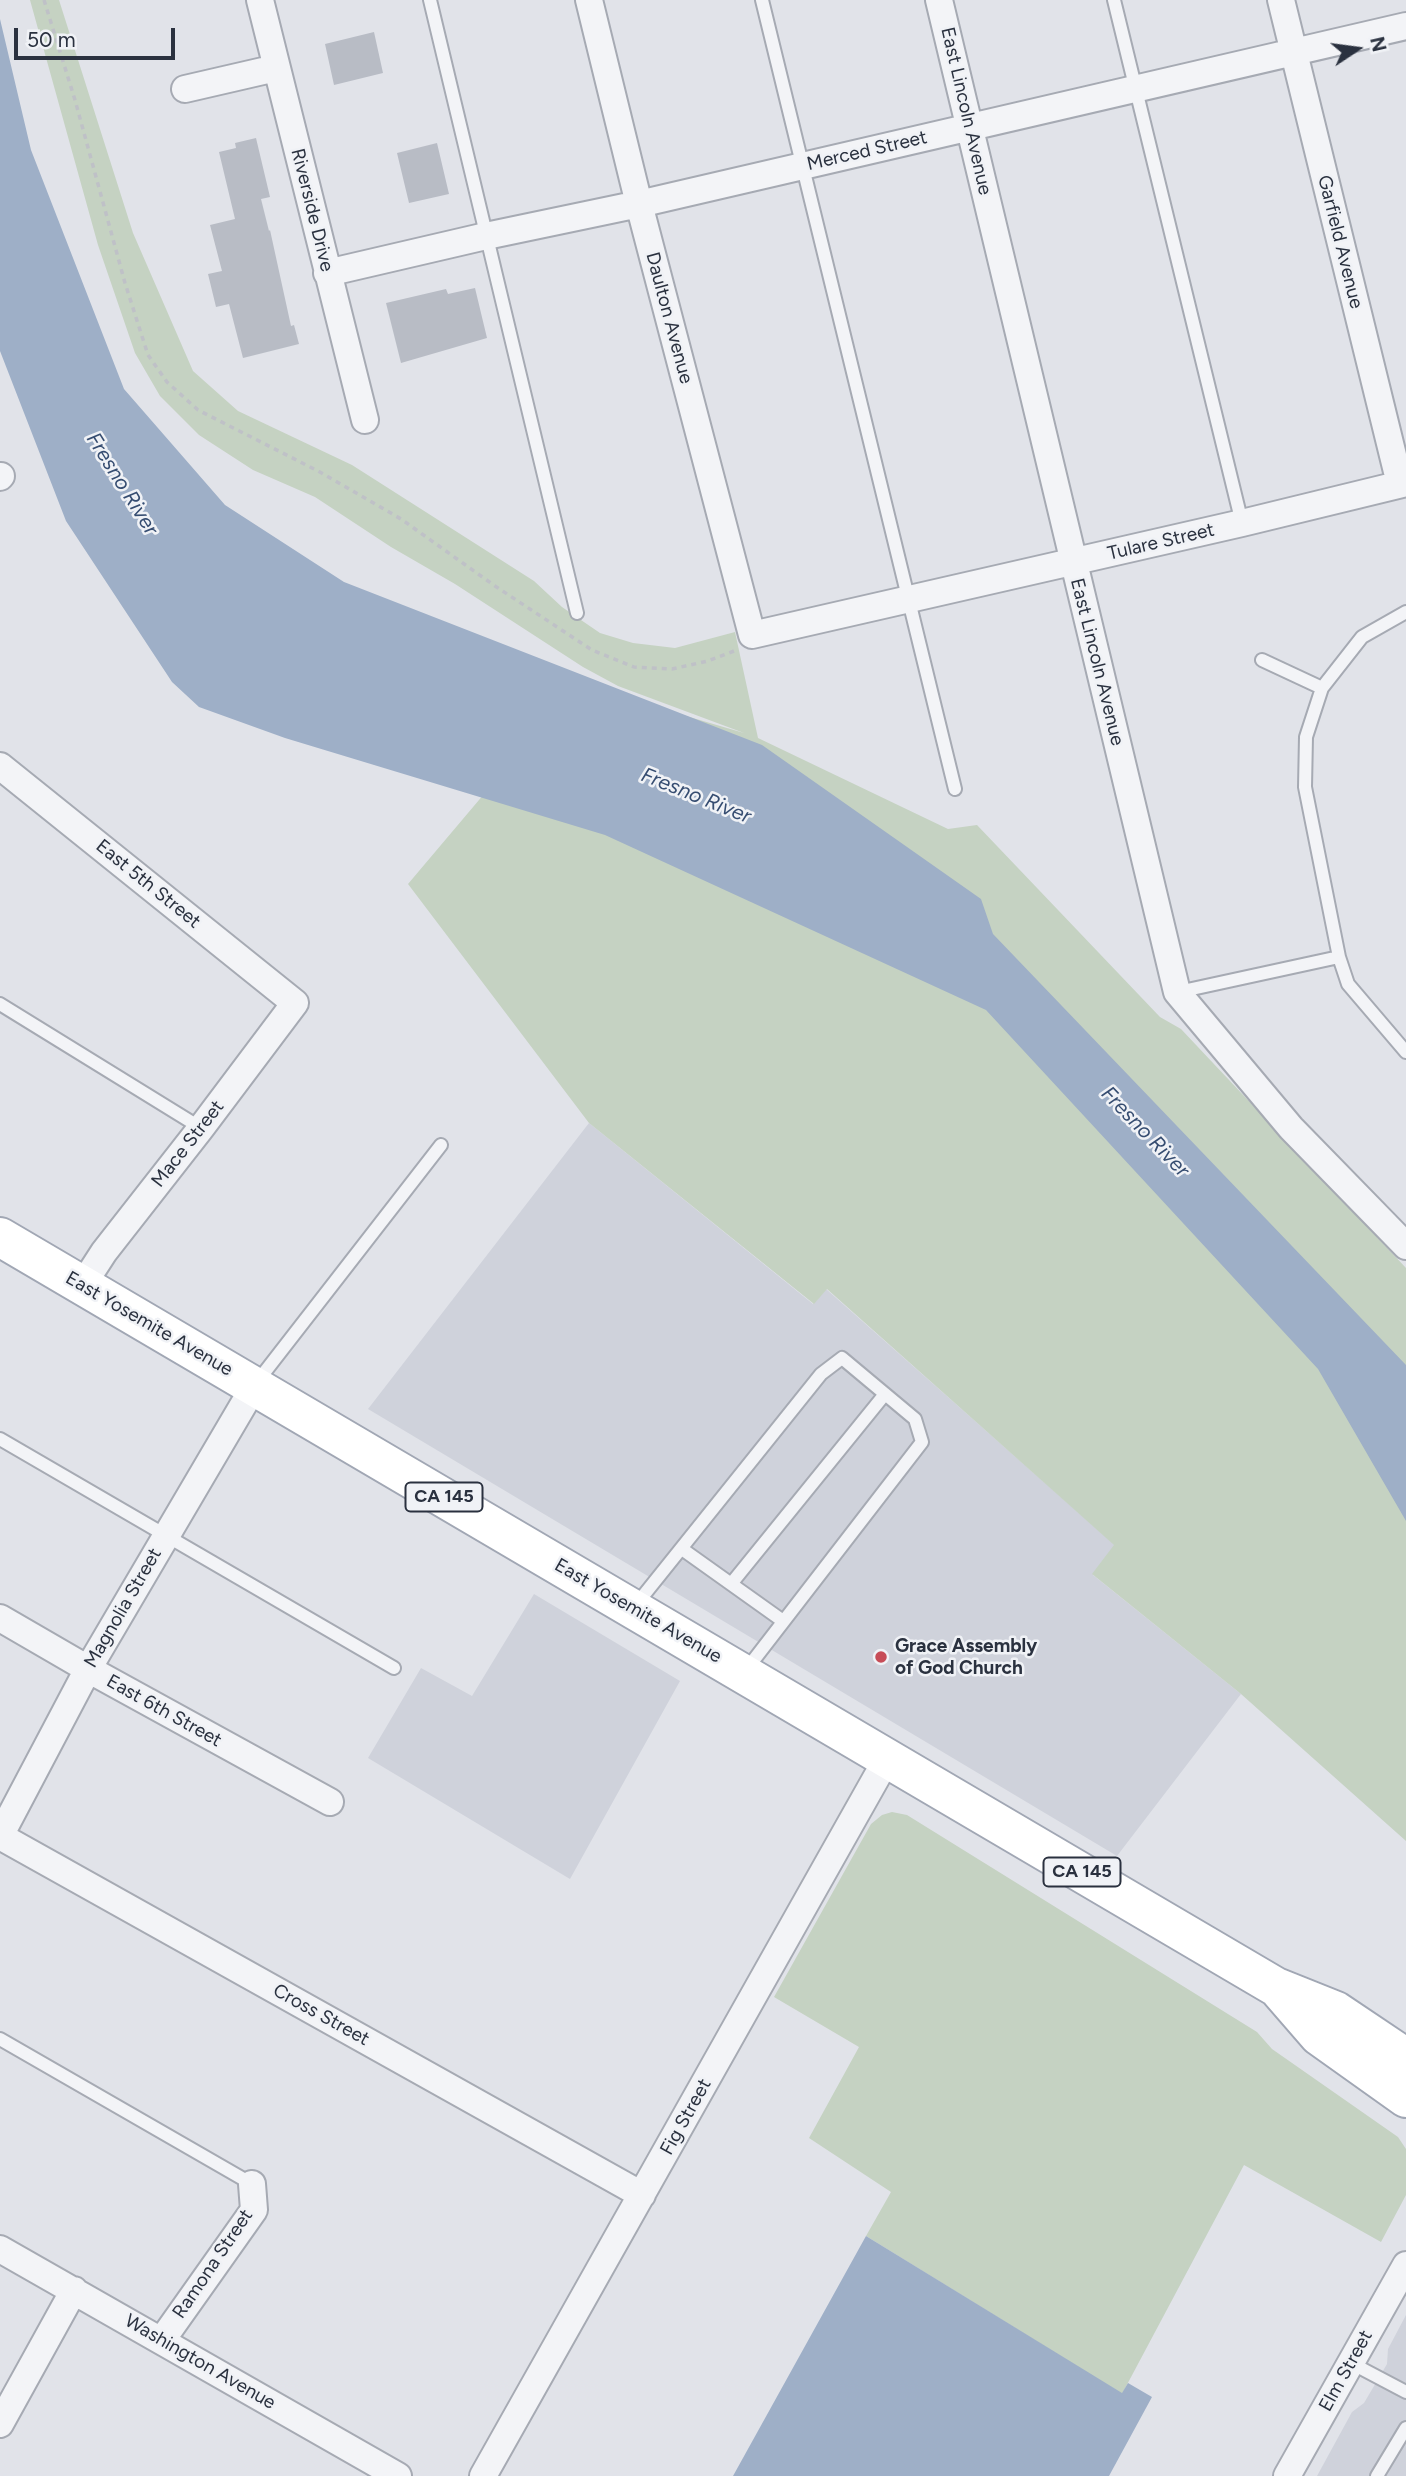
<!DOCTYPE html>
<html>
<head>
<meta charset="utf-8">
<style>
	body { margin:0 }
	#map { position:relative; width:1406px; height:2476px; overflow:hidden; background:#e1e3e9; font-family:Figtree,sans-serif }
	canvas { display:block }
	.north { position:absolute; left:1322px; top:14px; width:70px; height:70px; -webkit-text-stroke:5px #f0f2f6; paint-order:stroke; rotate:77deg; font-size:19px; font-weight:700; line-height:28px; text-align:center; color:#2a313f }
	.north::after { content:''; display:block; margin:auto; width:24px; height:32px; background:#2a313f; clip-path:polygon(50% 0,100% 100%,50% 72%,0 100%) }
	.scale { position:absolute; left:14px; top:28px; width:161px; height:32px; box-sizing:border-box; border:4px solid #2a313f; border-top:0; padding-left:9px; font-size:21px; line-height:24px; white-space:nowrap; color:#2a313f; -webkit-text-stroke:5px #f0f2f6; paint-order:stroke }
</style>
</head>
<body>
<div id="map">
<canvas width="1406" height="2476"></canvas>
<div class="north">N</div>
<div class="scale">50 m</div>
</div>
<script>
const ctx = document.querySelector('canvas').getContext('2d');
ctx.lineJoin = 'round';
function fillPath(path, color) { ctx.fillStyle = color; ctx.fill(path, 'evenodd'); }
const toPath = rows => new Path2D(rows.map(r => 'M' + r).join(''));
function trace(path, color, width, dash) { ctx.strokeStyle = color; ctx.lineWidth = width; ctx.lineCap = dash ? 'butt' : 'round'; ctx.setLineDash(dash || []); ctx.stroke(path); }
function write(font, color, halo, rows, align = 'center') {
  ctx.font = font + ' Figtree,sans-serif'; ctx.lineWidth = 5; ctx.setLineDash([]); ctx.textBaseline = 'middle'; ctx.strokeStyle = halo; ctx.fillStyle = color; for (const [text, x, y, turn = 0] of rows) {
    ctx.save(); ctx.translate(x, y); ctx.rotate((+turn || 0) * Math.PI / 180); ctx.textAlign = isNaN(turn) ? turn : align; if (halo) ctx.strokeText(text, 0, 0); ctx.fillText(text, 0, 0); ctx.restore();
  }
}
const built = toPath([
	[589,1123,813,1304,826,1289,1115,1545,1093,1575,1241,1694,1117,1856,368,1409],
	[534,1594,680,1681,570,1879,368,1758,421,1668,472,1696],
	[1406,2315,1406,2476,1317,2476,1352,2412,1364,2403,1387,2364,1388,2349]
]);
const green = toPath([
	[30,0,59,0,133,233,193,371,238,411,352,465,534,581,562,607,600,633,633,643,675,648,735,632,758,738,948,829,977,825,1160,1017,1181,1029,1406,1268,1406,1841,1241,1694,1092,1574,1114,1545,827,1289,814,1304,589,1123,408,884,577,684,744,733,618,686,583,667,455,584,391,547,315,497,253,470,199,435,160,396,135,353,98,245],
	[892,1812,907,1815,1257,2032,1272,2049,1398,2137,1406,2149,1406,2195,1381,2242,1244,2165,1122,2394,866,2236,891,2192,809,2138,859,2047,774,1997,871,1824,882,1815]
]);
const water = toPath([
	[0,19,31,150,124,389,225,505,344,582,762,745,981,899,993,934,1406,1365,1406,1521,1318,1369,986,1010,605,835,285,738,199,707,172,682,66,521,0,351],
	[866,2236,1122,2393,1128,2383,1152,2397,1109,2476,733,2476]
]);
const building = toPath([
	[374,32,383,73,334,85,325,44],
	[256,138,270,197,261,199,269,231,270,230,291,326,294,325,299,344,243,358,229,304,216,307,208,274,222,271,210,225,235,219,219,152,236,148,235,143],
	[437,143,449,194,409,203,397,153],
	[475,288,487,338,401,363,386,303,446,289,448,294]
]);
const path = toPath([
	[44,0,75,100,125,283,148,355,167,382,198,410,318,471,401,519,495,586,592,650,634,667,672,669,708,661,734,651]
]);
const service = toPath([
	[430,0,577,613],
	[762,0,955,789],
	[1114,0,1242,523],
	[1406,612,1362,637,1322,688,1306,737,1305,787,1339,957,1348,984,1406,1052],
	[1262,660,1322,688],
	[1178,992,1339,957],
	[0,1004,201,1128],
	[257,1382,441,1145],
	[0,1439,394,1668],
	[682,1549,783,1621],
	[731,1584,885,1394],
	[635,1606,821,1374,842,1358,915,1419,922,1442,746,1670],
	[0,2039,252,2184],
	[1351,2363,1406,2392],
	[1377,2476,1406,2428]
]);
const minor = toPath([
	[260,0,365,420],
	[589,0,639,204,752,635,1242,523,1406,483],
	[939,0,1177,992,1291,1128,1406,1246],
	[1281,0,1400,484],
	[185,89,276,68],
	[327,273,486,236,639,204,1406,26],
	[0,477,1,476],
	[0,766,295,1003,201,1128,104,1252,82,1286],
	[0,1618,88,1669,330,1802],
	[0,1836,642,2195],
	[0,1836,88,1669,255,1385],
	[0,2249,398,2476],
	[162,2340,254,2210,252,2184],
	[0,2424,74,2290],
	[483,2476,888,1757],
	[1287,2476,1406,2265]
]);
const primary = toPath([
	[0,1237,1276,1987,1336,2011,1406,2058],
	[1280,1991,1319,2036,1406,2098]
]);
const markers = [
	[881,1657,7,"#c74c57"]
];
const shields = [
	[444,1497,77],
	[1082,1872,77]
];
const shieldNames = [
	["CA 145",444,1497],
	["CA 145",1082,1872]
];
const streetNames = [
	["East Lincoln Avenue",966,111,77],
	["Merced Street",867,151,-13],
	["Riverside Drive",312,210,76],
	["Garfield Avenue",1340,242,76],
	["Daulton Avenue",669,318,75],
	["Tulare Street",1161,542,-13],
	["East Lincoln Avenue",1097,662,76],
	["East 5th Street",148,884,39],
	["Mace Street",188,1144,-52],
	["East Yosemite Avenue",149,1324,30],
	["Magnolia Street",123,1608,-60],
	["East Yosemite Avenue",638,1611,30],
	["East 6th Street",164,1711,29],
	["Cross Street",321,2015,29],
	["Fig Street",686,2117,-61],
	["Ramona Street",213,2264,-56],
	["Washington Avenue",200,2362,30],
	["Elm Street",1346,2371,-61]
];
const poiNames = [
	["Grace Assembly",895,1646],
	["of God Church",895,1668]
];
const waterNames = [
	["Fresno River",122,484,58],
	["Fresno River",696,796,22],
	["Fresno River",1145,1132,46]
];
fillPath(built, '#cfd2db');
fillPath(green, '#c5d2c2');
fillPath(water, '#9eafc7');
fillPath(building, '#b8bcc5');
trace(service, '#a6aab3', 16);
trace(minor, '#a6aab3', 30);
trace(primary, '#a1a7b4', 42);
trace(path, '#bfc1c7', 3.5, [5, 5]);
trace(service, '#f3f4f7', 12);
trace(minor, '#f3f4f7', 26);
trace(primary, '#fff', 38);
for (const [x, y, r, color] of markers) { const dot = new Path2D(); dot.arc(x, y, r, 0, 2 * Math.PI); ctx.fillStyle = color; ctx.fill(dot); trace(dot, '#f0f2f6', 2.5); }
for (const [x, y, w] of shields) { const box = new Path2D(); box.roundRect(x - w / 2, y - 14.5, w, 29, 5); ctx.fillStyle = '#f0f2f6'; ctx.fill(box); trace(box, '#2a313f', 2); }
write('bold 18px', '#2a313f', null, shieldNames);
write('19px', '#2a313f', '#f0f2f6', streetNames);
write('bold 19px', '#2a313f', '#f0f2f6', poiNames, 'left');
write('italic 21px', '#364d71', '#f0f2f6', waterNames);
</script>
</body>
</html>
